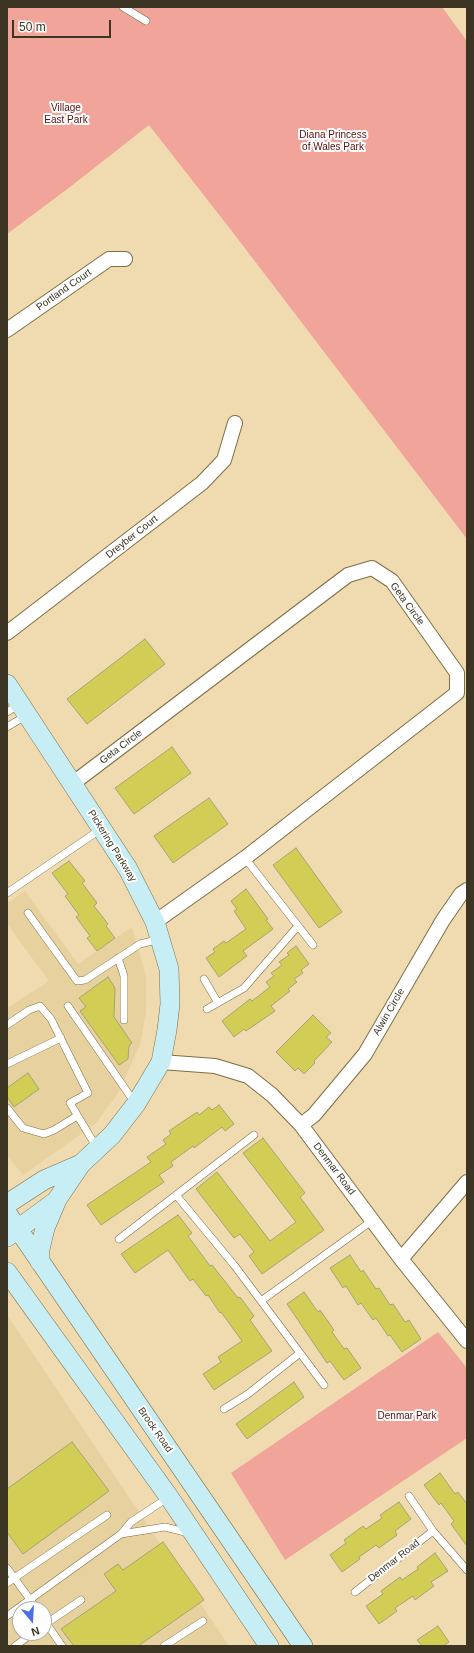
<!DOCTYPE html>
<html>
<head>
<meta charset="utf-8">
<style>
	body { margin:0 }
	#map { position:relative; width:474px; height:1653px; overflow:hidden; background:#efdbaf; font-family:Helvetica,sans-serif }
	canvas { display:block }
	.frame { position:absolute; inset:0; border:8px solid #3c3523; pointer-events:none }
	.north { position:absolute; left:12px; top:1601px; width:40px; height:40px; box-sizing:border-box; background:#fefefe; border:1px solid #b0aea6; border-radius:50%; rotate:162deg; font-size:11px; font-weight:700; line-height:16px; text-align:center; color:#3c3523 }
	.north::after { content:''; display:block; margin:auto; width:14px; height:18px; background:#4d71e5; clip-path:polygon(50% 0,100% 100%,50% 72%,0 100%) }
	.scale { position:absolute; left:12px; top:20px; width:99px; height:18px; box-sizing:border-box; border:2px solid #3c3523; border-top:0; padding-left:5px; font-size:12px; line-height:14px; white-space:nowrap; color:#3c3523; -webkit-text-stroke:3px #fefefe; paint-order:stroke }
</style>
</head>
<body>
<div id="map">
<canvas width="474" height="1653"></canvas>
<div class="frame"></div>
<div class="north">N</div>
<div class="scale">50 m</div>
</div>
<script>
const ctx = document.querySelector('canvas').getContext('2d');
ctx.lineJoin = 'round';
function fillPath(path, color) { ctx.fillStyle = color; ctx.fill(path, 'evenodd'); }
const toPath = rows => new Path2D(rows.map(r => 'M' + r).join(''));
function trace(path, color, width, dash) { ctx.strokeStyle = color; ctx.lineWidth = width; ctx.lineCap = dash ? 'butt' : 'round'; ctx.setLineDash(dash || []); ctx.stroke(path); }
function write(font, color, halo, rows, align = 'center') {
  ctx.font = font + ' Helvetica,sans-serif'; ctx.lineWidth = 4; ctx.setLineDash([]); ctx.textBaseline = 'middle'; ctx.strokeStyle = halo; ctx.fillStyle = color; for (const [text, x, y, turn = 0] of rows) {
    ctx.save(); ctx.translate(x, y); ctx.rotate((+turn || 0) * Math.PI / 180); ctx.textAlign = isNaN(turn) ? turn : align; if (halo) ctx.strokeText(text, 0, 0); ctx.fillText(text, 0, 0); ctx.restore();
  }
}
const built = toPath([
	[25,891,78,964,132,927,146,976,146,1012,140,1045,117,1095,95,1124,23,1175,7,1155,7,1008,49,981,7,924,7,903],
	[7,1315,229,1646,7,1646],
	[20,1609,44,1609,44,1633,20,1633]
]);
const green = toPath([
	[7,7,442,7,467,41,467,539,231,230,149,125,70,187,7,234],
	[438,1332,467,1368,467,1438,285,1560,231,1473]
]);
const building = toPath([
	[145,639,165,664,87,724,67,699,145,639],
	[172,747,191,773,134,814,115,788,172,747],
	[209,798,228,824,173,863,154,836,209,798],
	[296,848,342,912,319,928,273,865,296,848],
	[69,861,85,881,82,883,97,903,94,906,108,924,106,926,115,938,97,951,87,938,90,936,76,917,79,915,65,896,68,894,52,873,69,861],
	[246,889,268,919,266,920,273,929,243,951,247,956,219,977,206,958,215,952,213,949,224,941,226,943,246,929,234,911,237,909,231,901,246,889],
	[296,946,309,964,301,970,303,973,294,979,297,982,288,989,290,991,271,1006,275,1011,246,1031,244,1029,234,1037,222,1021,250,999,252,1001,270,987,266,982,274,976,271,973,282,965,279,962,289,955,287,953,296,946],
	[108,977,115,988,114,1017,132,1043,129,1046,128,1059,119,1065,80,1011,86,1007,79,998,108,977],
	[313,1015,331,1033,326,1037,332,1042,314,1061,315,1063,304,1074,298,1068,295,1071,276,1052,313,1015],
	[28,1073,39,1089,14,1107,7,1097,7,1088,28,1073],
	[219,1105,234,1124,225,1131,222,1127,194,1148,193,1146,171,1162,173,1166,159,1175,164,1182,101,1225,87,1205,151,1162,147,1157,166,1144,163,1140,171,1134,169,1131,197,1112,199,1115,209,1107,212,1110,219,1105],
	[263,1138,305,1193,300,1197,324,1230,262,1274,249,1256,254,1252,240,1234,234,1238,196,1189,217,1172,270,1241,296,1222,243,1153,263,1138],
	[178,1215,192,1233,188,1236,210,1266,212,1265,238,1298,240,1297,254,1316,250,1320,272,1351,214,1390,203,1374,221,1362,218,1357,242,1341,221,1312,220,1313,208,1295,206,1296,193,1279,190,1281,168,1250,135,1273,121,1254,178,1215],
	[350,1255,361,1272,363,1270,376,1289,379,1288,390,1305,393,1304,405,1322,409,1320,421,1339,402,1352,390,1335,388,1336,376,1318,373,1320,361,1303,358,1305,346,1286,343,1288,330,1268,350,1255],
	[304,1292,318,1312,320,1310,334,1330,332,1332,344,1349,347,1348,361,1368,344,1380,330,1361,327,1363,287,1304,304,1292],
	[294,1382,304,1397,247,1439,236,1424,294,1382],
	[72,1442,109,1491,23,1554,7,1532,7,1489,72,1442],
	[440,1473,455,1494,458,1492,467,1504,467,1546,451,1524,454,1521,441,1503,439,1505,424,1485,440,1473],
	[399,1502,411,1519,395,1531,397,1535,379,1548,376,1545,359,1557,360,1559,342,1572,330,1555,346,1543,344,1540,363,1526,366,1529,382,1518,380,1515,399,1502],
	[163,1542,204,1600,138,1646,74,1646,61,1629,116,1591,104,1574,118,1564,123,1570,163,1542],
	[435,1553,448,1571,431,1582,434,1586,415,1600,413,1596,395,1608,397,1611,379,1624,366,1606,383,1594,381,1591,400,1577,402,1580,418,1569,417,1567,435,1553],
	[438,1626,449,1642,443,1646,422,1646,417,1640,438,1626]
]);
const lane = toPath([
	[123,7,146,21],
	[7,712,20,704],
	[7,727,27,715],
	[245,858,313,945],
	[7,893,101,829],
	[28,913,77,981,85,980,140,944,160,939],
	[118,958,124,976,124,1020],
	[204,979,218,1003],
	[68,1006,135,1103],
	[207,1009,244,988,298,926],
	[7,1025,29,1010,40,1006,51,1019,88,1093,70,1103,97,1148],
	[7,1064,61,1038],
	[7,1108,23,1128,44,1134,54,1130,77,1116],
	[176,1195,234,1265,300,1353,248,1394,224,1409],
	[119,1239,254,1135],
	[261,1301,373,1220],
	[300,1353,324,1385],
	[409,1496,433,1531,467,1570],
	[121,1534,165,1527,189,1533],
	[7,1568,37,1609],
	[7,1583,107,1515],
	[355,1592,433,1531],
	[7,1616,121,1534,131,1522,169,1497],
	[44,1620,62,1646],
	[44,1625,81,1600],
	[15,1646,33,1633],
	[164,1646,203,1621]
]);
const street = toPath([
	[7,330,109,259,125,259],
	[7,633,202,483,224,460,235,423],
	[72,784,348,575,372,568,392,581,457,673,457,693,245,858,155,922],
	[161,1062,215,1066,248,1076,272,1095,301,1125,401,1259,467,1341],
	[301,1125,314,1115,365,1054,443,920,461,894,467,890],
	[401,1259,467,1182]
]);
const secondary = toPath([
	[7,684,128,869,155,922,169,969,170,1004,167,1030,161,1062,136,1104,112,1135,81,1164,56,1201,7,1237],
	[7,1204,44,1180,81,1164],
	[7,1213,303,1646],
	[40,1262,40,1249,45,1228,56,1202],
	[7,1272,169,1497,269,1646]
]);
const parkNames = [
	["Village",66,108],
	["East Park",66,120],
	["Diana Princess",333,135],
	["of Wales Park",333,147],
	["Denmar Park",407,1416]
];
const streetNames = [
	["Portland Court",64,290,-35],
	["Dreyber Court",132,537,-38],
	["Geta Circle",407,604,54],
	["Geta Circle",121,747,-37],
	["Pickering Parkway",112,846,58],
	["Alwin Circle",389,1012,-60],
	["Denmar Road",334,1169,53],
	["Brock Road",155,1430,55],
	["Denmar Road",394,1561,-38]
];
fillPath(built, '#e7d19e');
fillPath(green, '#f1a49a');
fillPath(building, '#d1cd55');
trace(building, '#a5a478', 1);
trace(lane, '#7f6e45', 8);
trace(street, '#7f6e45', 16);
trace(secondary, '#7f6e45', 20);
trace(lane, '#fff', 7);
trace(street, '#fff', 14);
trace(secondary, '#c6eef4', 19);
write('10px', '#57100e', '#fefefe', parkNames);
write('10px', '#3c3523', '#fefefe', streetNames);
</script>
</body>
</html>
